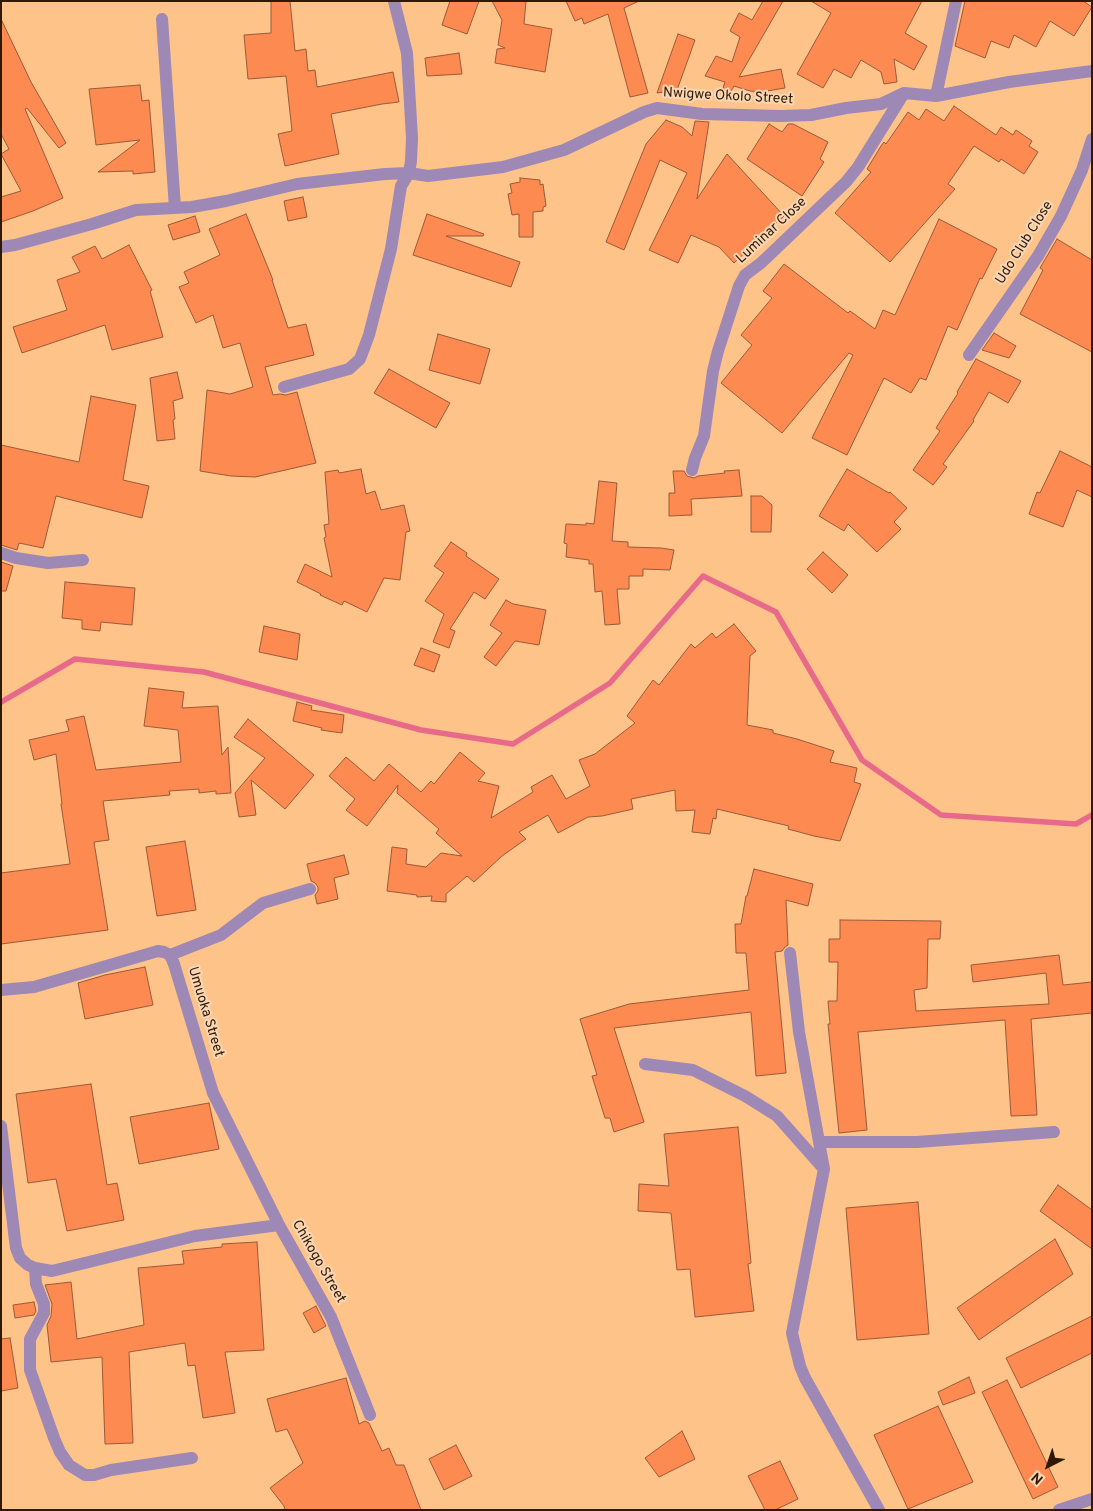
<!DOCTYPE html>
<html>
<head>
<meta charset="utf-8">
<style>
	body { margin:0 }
	#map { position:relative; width:1093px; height:1511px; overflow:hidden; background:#fdc389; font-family:Overpass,sans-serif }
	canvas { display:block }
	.frame { position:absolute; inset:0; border:2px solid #2f1902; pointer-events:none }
	.north { position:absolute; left:1023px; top:1441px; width:50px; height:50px; -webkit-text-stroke:4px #f9d6b4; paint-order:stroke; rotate:221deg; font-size:14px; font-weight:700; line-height:20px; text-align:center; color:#2f1902 }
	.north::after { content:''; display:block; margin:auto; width:18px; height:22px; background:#2f1902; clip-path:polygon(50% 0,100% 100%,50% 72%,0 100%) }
</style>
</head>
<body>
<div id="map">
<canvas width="1093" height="1511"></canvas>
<div class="frame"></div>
<div class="north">N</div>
</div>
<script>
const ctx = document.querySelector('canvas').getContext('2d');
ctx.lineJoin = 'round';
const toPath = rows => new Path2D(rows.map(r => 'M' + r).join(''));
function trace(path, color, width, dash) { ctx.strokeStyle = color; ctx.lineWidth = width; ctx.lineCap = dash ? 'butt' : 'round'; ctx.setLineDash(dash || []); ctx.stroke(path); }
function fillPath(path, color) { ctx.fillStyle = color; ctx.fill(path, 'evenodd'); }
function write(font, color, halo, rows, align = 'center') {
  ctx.font = font + ' Overpass,sans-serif'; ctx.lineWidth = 4; ctx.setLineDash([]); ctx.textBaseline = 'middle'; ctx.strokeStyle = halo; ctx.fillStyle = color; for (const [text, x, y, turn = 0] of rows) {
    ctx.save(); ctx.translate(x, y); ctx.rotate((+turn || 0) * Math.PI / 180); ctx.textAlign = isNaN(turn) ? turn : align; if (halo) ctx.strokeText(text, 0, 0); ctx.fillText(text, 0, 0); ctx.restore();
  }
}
const stream = toPath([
	[1,702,75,659,204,672,421,730,513,744,610,683,703,576,776,612,862,760,941,815,1076,824,1092,815]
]);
const building = toPath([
	[271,1,290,1,295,51,306,49,308,71,315,70,317,87,393,72,399,102,382,104,331,114,339,154,285,166,278,134,292,131,286,76,248,79,244,35,271,33,271,1],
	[450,1,479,1,467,34,442,25,450,1],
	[492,1,526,1,524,24,552,29,545,72,495,63,497,49,505,48,498,45,502,20,492,1],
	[566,1,639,1,624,8,648,93,630,97,608,14,584,24,582,18,575,21,566,1],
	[763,1,783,1,739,77,781,69,785,88,761,92,750,91,734,86,728,97,721,94,725,82,705,76,716,56,732,62,740,37,730,31,739,13,752,20,763,1],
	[811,1,922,1,905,33,927,46,914,70,894,59,897,82,884,84,881,72,861,60,851,78,834,69,823,88,797,74,831,13,811,1],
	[965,1,1083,1,1092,7,1074,36,1050,21,1036,47,1014,35,1009,48,991,41,985,58,955,46,965,1],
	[1,19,31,82,66,143,59,148,27,108,25,109,63,198,33,211,1,222,1,197,21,191,1,154,9,149,1,134,1,19],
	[678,34,695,40,677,90,657,93,678,34],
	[459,53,462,74,427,76,425,58,459,53],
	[140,85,142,101,149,100,155,172,133,174,133,171,98,172,140,140,96,145,89,89,140,85],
	[954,106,996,135,1001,127,1013,135,1016,130,1032,141,1029,146,1038,152,1024,174,1001,159,999,162,974,146,948,184,955,189,890,262,835,213,871,172,867,169,881,146,884,142,886,144,908,112,919,120,926,109,944,121,954,106],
	[666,120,682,127,692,136,695,121,709,122,697,199,727,154,784,216,734,263,719,247,691,235,678,263,649,250,687,173,660,160,624,250,606,242,646,144,666,120],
	[769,124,782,132,788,124,793,124,828,142,820,159,824,162,802,196,747,159,769,124],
	[520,178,540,180,540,185,543,184,546,206,543,207,543,211,533,212,533,237,519,237,519,214,512,215,508,194,512,193,510,184,520,182,520,178],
	[303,197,307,217,288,221,284,201,303,197],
	[246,214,273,280,272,280,288,328,306,324,314,355,265,367,273,395,280,394,286,395,297,392,316,463,255,477,231,476,200,471,207,390,230,394,253,387,240,343,223,348,213,315,196,323,179,287,189,283,184,272,220,255,209,229,246,214],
	[427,214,484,234,483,236,446,236,520,262,511,287,413,255,427,214],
	[195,216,200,232,173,240,168,225,195,216],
	[939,219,997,249,982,279,980,278,957,330,948,326,926,380,920,378,911,393,884,378,847,455,812,438,853,355,849,353,782,433,721,383,752,345,741,335,772,298,763,291,784,264,848,313,850,311,875,329,883,310,895,315,939,219],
	[1057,239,1092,260,1092,352,1020,314,1043,270,1040,268,1057,239],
	[129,245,152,290,150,291,163,337,112,350,105,325,22,353,13,327,67,310,57,280,80,272,72,257,95,246,102,259,129,245],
	[994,333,1016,346,1009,358,982,350,994,333],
	[438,334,490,349,480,384,429,370,438,334],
	[976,359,1021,381,1008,403,989,392,973,420,974,421,943,464,947,467,933,485,913,470,940,431,936,428,958,393,957,392,976,359],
	[389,369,450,403,436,428,374,393,389,369],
	[177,372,183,398,173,401,175,419,173,420,175,439,157,441,150,378,177,372],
	[91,396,136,405,123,480,149,486,142,518,56,496,43,548,19,543,17,550,1,545,1,445,79,462,91,396],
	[1060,451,1092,467,1092,497,1077,490,1063,527,1029,514,1037,492,1040,493,1060,451],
	[361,469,366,494,375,491,381,510,404,505,410,531,406,532,400,580,384,578,367,612,344,601,342,605,320,595,321,594,297,582,305,564,332,577,324,538,326,537,324,525,329,524,325,472,338,470,339,473,361,469],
	[847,469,889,493,890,492,907,508,894,522,901,529,877,552,848,524,844,531,819,516,847,469],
	[739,470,742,496,691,499,692,515,669,516,669,493,675,493,673,471,684,471,687,476,694,478,698,476,725,473,724,471,739,470],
	[599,481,617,483,612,541,628,542,628,547,661,548,674,550,670,570,643,569,643,576,629,576,629,589,617,589,620,624,605,625,602,591,595,592,593,564,589,564,589,560,566,557,567,544,564,543,566,524,586,525,586,523,594,524,599,481],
	[751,496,762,496,772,505,771,532,751,532,751,496],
	[451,542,467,553,466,556,499,579,485,599,474,592,450,629,455,631,449,648,433,642,444,614,425,601,444,573,434,566,451,542],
	[823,552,848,575,832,593,807,569,823,552],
	[1,562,13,566,6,591,1,591,1,562],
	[65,582,135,588,132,625,101,622,100,631,82,629,82,620,62,618,65,582],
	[506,600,513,604,546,610,539,645,515,641,496,666,484,657,502,633,490,625,506,600],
	[734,624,756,651,750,656,747,725,773,730,773,733,797,739,834,751,830,762,857,768,854,782,861,784,840,841,814,836,788,829,789,826,717,809,716,819,713,818,710,834,692,832,695,810,676,811,675,790,631,799,633,809,602,816,588,817,558,833,548,815,519,832,526,839,502,856,474,882,467,876,446,894,446,902,431,901,432,896,417,897,417,895,387,891,392,847,407,849,406,864,426,867,441,853,462,856,436,833,439,829,397,793,398,785,367,826,346,810,355,799,329,776,346,757,374,781,389,764,421,792,431,781,434,784,460,752,485,773,478,781,499,786,491,818,533,792,531,787,552,775,566,799,590,786,579,760,595,754,635,723,627,716,653,680,659,685,691,644,695,648,712,633,716,638,734,624],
	[264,626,300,634,297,660,259,652,264,626],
	[421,648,440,655,434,672,414,665,421,648],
	[149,688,184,692,182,708,218,706,222,755,228,747,231,793,216,794,216,791,199,793,199,789,169,791,170,795,103,801,109,840,94,842,108,930,1,944,1,873,70,864,61,804,62,804,56,754,34,760,29,740,69,731,66,720,84,716,96,770,181,762,178,730,144,726,149,688],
	[297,702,312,706,311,710,344,715,342,733,321,730,322,728,293,721,297,702],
	[248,719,314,775,285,809,251,780,256,815,239,817,235,793,265,758,234,737,248,719],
	[185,841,196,910,157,916,146,847,185,841],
	[344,855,349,874,334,878,338,899,317,904,315,895,318,891,318,887,315,883,311,881,307,864,344,855],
	[754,869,813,884,808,906,786,900,788,945,785,947,782,951,775,952,786,1073,756,1076,751,1012,614,1028,644,1122,614,1132,610,1118,605,1118,592,1076,597,1075,580,1019,629,1004,749,990,746,953,736,953,735,924,741,924,746,896,747,896,754,869],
	[840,920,941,921,940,939,928,939,927,988,914,990,916,1011,1049,1004,1046,973,973,982,971,965,1059,955,1063,985,1092,982,1092,1013,1031,1019,1037,1115,1011,1116,1005,1020,858,1032,867,1130,839,1133,828,1024,830,1024,828,1001,837,1001,838,962,829,962,829,939,840,939,840,920],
	[145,967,153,1005,85,1019,78,983,105,975,145,967],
	[91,1084,107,1185,117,1183,124,1220,67,1231,56,1179,28,1183,16,1094,91,1084],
	[209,1103,219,1149,139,1164,130,1117,209,1103],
	[738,1127,751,1263,748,1264,754,1311,695,1317,690,1269,677,1270,671,1213,638,1211,639,1184,669,1186,664,1134,738,1127],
	[1058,1185,1092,1210,1092,1249,1040,1211,1058,1185],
	[918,1202,929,1334,857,1340,846,1208,918,1202],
	[1055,1239,1073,1274,979,1340,957,1308,1055,1239],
	[257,1242,264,1350,225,1352,235,1413,203,1418,195,1365,188,1366,185,1343,129,1352,133,1443,105,1444,102,1357,51,1362,47,1325,51,1316,52,1304,45,1285,71,1282,77,1339,144,1325,138,1268,184,1264,182,1251,222,1247,222,1244,257,1242],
	[34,1302,36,1311,34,1315,15,1318,13,1305,34,1302],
	[316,1306,326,1326,314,1333,303,1313,316,1306],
	[1092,1316,1092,1353,1021,1388,1006,1358,1092,1316],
	[10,1338,18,1388,1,1391,1,1339,10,1338],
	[969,1377,975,1393,943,1405,938,1392,969,1377],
	[346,1378,359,1424,365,1421,369,1423,382,1451,389,1448,396,1465,404,1465,421,1510,285,1510,284,1506,270,1488,303,1463,287,1429,276,1432,267,1399,346,1378],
	[1007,1380,1058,1487,1033,1499,982,1392,1007,1380],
	[938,1406,973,1482,908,1509,874,1435,938,1406],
	[682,1431,695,1459,659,1477,645,1458,682,1431],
	[456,1445,472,1476,444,1490,429,1459,456,1445],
	[780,1461,798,1499,775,1510,765,1510,748,1476,780,1461]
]);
const minor = toPath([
	[162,19,175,208],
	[936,96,956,1],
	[1,247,15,245,92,224,136,210,192,207,226,201,297,184,385,174,409,173,428,176,503,167,564,150,644,112,657,108,702,114,781,116,811,115,846,108,881,104,904,93,936,96,1009,82,1092,71],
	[969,355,1038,256,1061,216,1082,170,1092,139],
	[284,387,349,369,360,359,369,335,391,249,401,186,409,173,411,161,412,138,407,53,394,1],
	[692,470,695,458,704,436,713,371,718,351,739,286,745,275,761,263,846,182,858,167,904,93],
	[1,553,16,558,48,563,83,560],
	[790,953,799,1032,824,1169,792,1333,800,1366,805,1378,879,1510],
	[170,955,221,935,263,903,310,889],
	[1,990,34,987,158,951,164,952,170,955,174,964,213,1093,279,1225,331,1317,370,1415],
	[645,1064,693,1070,745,1096,777,1116,824,1169],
	[1,1126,16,1248,20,1258,28,1265,35,1268,52,1271,195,1236,279,1225],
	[819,1142,917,1142,1054,1132],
	[35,1268,36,1284,44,1304,44,1313,30,1339,30,1370,54,1438,60,1452,69,1465,85,1475,94,1475,111,1470,192,1458],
	[1059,1510,1092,1499]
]);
const streetNames = [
	["Nwigwe Okolo Street",728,97,3],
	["Luminar Close",772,231,-43],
	["Udo Club Close",1025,243,-58],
	["Umuoka Street",205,1012,73],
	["Chikogo Street",318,1262,60]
];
trace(stream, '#e86a8b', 5.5);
fillPath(building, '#fd8a50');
trace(building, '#9c5939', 1);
trace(minor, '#9d88b6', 12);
write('14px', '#2f1902', '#f9d6b4', streetNames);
</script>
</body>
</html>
